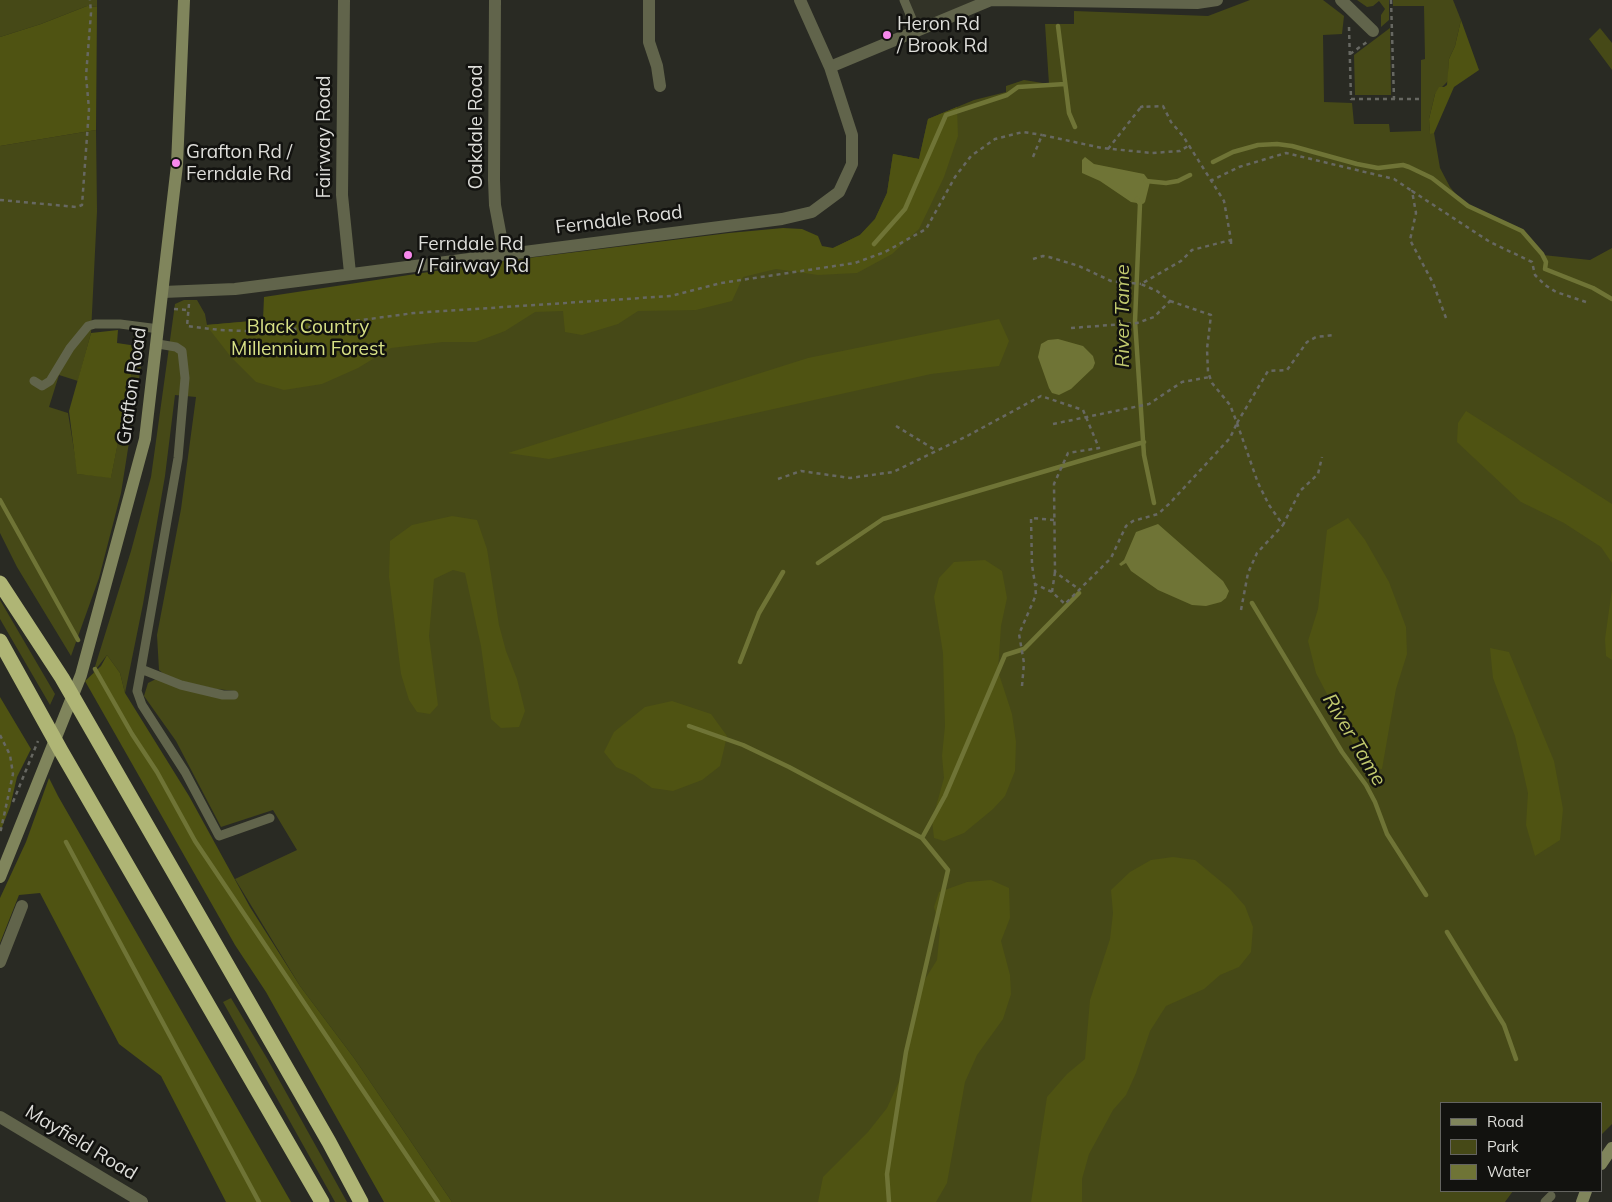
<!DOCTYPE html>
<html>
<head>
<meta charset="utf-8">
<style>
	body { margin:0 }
	#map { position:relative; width:1612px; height:1202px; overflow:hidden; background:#292a23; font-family:Mulish,sans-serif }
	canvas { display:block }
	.legend { position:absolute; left:1440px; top:1102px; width:162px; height:90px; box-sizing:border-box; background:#12120f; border:1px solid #646460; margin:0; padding:6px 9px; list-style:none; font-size:15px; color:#dededa }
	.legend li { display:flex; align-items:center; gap:10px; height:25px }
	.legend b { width:25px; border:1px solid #646460 }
</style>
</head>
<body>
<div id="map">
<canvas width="1612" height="1202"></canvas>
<ul class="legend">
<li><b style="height:6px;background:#80855c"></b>Road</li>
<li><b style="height:14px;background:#464917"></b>Park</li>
<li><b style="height:14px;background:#6f7436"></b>Water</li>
</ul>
</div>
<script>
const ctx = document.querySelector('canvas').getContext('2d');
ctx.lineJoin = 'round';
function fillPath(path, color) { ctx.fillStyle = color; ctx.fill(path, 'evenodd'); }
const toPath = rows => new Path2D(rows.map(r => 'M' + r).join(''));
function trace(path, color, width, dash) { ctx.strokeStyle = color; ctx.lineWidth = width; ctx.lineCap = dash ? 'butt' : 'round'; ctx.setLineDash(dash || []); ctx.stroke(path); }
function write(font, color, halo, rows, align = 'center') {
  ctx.font = font + ' Mulish,sans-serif'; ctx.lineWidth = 5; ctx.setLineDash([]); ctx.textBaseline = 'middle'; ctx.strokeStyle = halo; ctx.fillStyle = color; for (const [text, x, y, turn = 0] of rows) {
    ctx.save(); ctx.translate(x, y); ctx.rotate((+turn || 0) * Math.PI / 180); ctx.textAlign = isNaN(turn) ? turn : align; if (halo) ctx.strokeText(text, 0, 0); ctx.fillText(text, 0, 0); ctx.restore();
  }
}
const built = toPath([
	[904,0,991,0,917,31]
]);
const green = toPath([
	[0,0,97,0,97,7,87,6,41,24,0,37],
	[1250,0,1323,0,1344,16,1342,34,1323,35,1324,102,1352,103,1354,124,1389,124,1390,132,1421,131,1421,60,1425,59,1424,6,1393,6,1393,0,1453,0,1461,20,1455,46,1449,59,1448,81,1435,94,1429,119,1430,132,1434,133,1440,168,1450,187,1459,198,1471,207,1524,230,1543,255,1590,260,1612,248,1612,1124,1601,1135,1601,1103,1441,1103,1441,1191,1513,1191,1505,1202,452,1202,354,1058,300,986,235,879,297,850,273,810,221,827,176,741,144,696,148,683,156,679,234,695,236,691,216,689,170,679,159,670,157,635,181,509,196,397,175,395,165,476,143,604,125,693,120,673,107,655,93,673,131,551,151,477,175,304,184,300,197,300,205,314,207,325,287,318,787,250,833,248,860,235,875,219,887,193,893,154,919,159,928,119,974,100,1006,92,1006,86,1024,80,1049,84,1045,24,1074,24,1074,11,1208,16],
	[1357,0,1389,0,1389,20,1381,27,1381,15,1385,9,1379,1,1373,6,1367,7],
	[1390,28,1391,95,1355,95,1354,55],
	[1600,28,1612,43,1612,70,1589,39],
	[96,130,97,211,91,333,78,381,59,375,49,407,68,413,78,474,111,477,137,346,132,345,134,332,146,335,121,493,99,578,71,656,17,567,0,533,0,146],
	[0,600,55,694,50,705,0,619],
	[231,998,268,1060,347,1202,335,1202,223,1002]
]);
const forest = toPath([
	[87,6,97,7,96,130,0,146,0,37,41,24],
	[1461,20,1479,70,1454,87,1434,133,1430,134,1429,119,1435,94,1439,87,1444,87,1447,85,1449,59,1455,46],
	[957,107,958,136,944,177,919,229,892,254,857,273,818,275,776,269,743,277,732,301,696,310,638,311,618,324,582,335,565,332,563,311,535,312,505,331,476,342,443,342,391,348,358,368,322,384,284,390,256,382,231,357,206,325,263,320,264,297,488,263,729,233,783,228,802,229,818,236,822,246,833,248,860,235,875,219,887,193,893,154,919,159,928,119],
	[999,319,1009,341,999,366,931,374,549,459,508,453,808,358],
	[118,330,117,343,137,346,111,478,77,474,69,411,91,333],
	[1466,411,1612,504,1612,563,1601,547,1564,523,1521,502,1457,442,1458,423],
	[452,516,477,520,487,549,499,625,506,651,517,679,525,711,519,727,501,728,491,719,481,646,465,573,453,570,434,579,429,636,438,705,430,714,417,712,409,700,401,674,389,577,390,541,412,525],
	[1348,518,1365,540,1389,582,1406,627,1407,654,1396,689,1382,769,1365,767,1316,673,1308,641,1318,609,1327,530],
	[985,560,1002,571,1007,598,1001,626,998,671,1012,714,1016,742,1015,771,1005,796,993,809,964,833,944,841,934,838,932,821,944,778,942,756,945,726,943,653,934,597,939,578,954,562],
	[1612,589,1612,660,1606,656,1605,639],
	[1490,648,1509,652,1554,761,1563,809,1560,840,1535,856,1526,825,1528,793,1515,736,1493,678],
	[107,655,120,673,125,693,189,796,250,907,300,986,354,1058,452,1202,384,1202,266,992,235,945,85,681,101,666],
	[0,697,31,749,17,777,10,807,0,832],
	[672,701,711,714,727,736,720,766,702,780,673,791,652,788,634,775,616,767,604,752,614,732,645,707],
	[49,778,58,796,291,1202,226,1202,161,1076,119,1044,40,893,19,895,0,943,0,898,26,842],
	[1173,857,1195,860,1230,889,1245,906,1253,927,1251,952,1239,967,1220,975,1204,989,1166,1006,1150,1031,1136,1073,1126,1095,1113,1110,1089,1154,1082,1179,1082,1202,1031,1202,1047,1097,1067,1074,1085,1059,1090,1000,1110,939,1113,913,1111,890,1130,872,1151,860],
	[991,880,1009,888,1010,918,1001,941,1010,975,1011,994,1003,1019,977,1055,965,1082,947,1183,936,1202,818,1202,823,1177,868,1132,887,1108,902,1075,909,1049,914,1006,922,984,937,960,940,930,934,907,939,892,967,882]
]);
const water = toPath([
	[1085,157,1094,164,1144,174,1150,182,1145,202,1143,204,1131,202,1100,181,1082,173,1082,160],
	[1058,339,1083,346,1093,356,1095,363,1093,368,1071,389,1059,395,1052,393,1049,388,1038,357,1041,344,1048,340],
	[1158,524,1223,581,1229,591,1226,598,1221,602,1206,606,1192,605,1158,590,1131,571,1126,563,1121,566,1119,564,1124,560,1136,532]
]);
const stream = toPath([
	[1058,26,1069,113,1075,127],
	[1213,162,1233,152,1258,145,1277,144,1292,146,1357,164,1378,168,1403,165,1409,167,1432,178,1468,206,1522,231,1542,254,1546,262,1545,269,1593,288,1612,299],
	[1146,181,1166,183,1178,181,1190,175],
	[1137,199,1140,204,1135,321,1144,455,1154,503],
	[874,244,905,209,946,115,1007,95,1018,87,1065,84],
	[0,500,78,640],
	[818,563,883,519,1144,442],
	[1252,603,1342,752,1366,785,1375,802,1387,834,1426,895],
	[740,662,759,613,783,572],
	[95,669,132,734,157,772,195,841,438,1202],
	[689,726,743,745,789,767,922,838],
	[66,842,259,1202],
	[1447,932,1504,1025,1516,1059],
	[889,1202,887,1174,906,1052,948,870,922,838,945,796,1005,655,1024,649,1079,593]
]);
const path = toPath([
	[1391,0,1394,99],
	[1349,27,1351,99,1419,99],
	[1350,54,1367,42],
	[1108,149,1141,107],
	[1033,157,1042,135,1102,148,1152,153,1180,151,1188,146],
	[1210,181,1239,167,1286,153,1394,179,1412,191],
	[0,200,77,207,82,205,89,109,86,76,91,13,90,0],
	[1231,240,1231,247],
	[1033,259,1043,256,1049,257,1079,266,1111,281,1141,284],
	[1170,301,1211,315,1207,349,1208,372,1212,383,1230,405,1237,423,1268,371,1287,370,1307,342,1316,337,1334,335],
	[189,304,187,326,220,330,272,332,414,313,671,296,721,283,855,263,885,252,926,229,955,177,971,156,995,139,1023,132,1042,135],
	[174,309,187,310],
	[1446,318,1433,283,1410,240,1416,213,1412,191,1490,242,1532,262,1535,275,1545,285,1556,292,1586,302],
	[1071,328,1137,323,1154,317,1170,301,1157,291,1141,284,1181,261,1192,250,1231,240,1224,201,1183,136,1171,122,1163,106,1141,107,1144,106],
	[1237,423,1258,483,1269,505,1283,525,1300,491,1318,474,1322,457],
	[1053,424,1149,404,1182,382,1210,377],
	[896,426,937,451],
	[778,479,801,471,850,478,893,472,969,435,1041,396,1083,410,1099,448,1068,453,1054,484,1055,572,1080,590],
	[1054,520,1031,518,1032,565,1035,584,1052,592,1065,604,1111,558,1126,526,1133,521,1158,514,1169,504,1230,438,1237,423],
	[1052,592,1055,572],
	[1241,610,1248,573,1257,553,1283,525],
	[1022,686,1024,663,1019,634,1036,595,1035,584],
	[0,735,10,755,13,774,0,834],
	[13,802,38,741]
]);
const lane = toPath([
	[904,0,917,31],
	[34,381,42,386,50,381,70,348,88,326,95,324,120,324,159,329],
	[141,669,178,458,185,378,182,351,176,347,158,344],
	[234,695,223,695,181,685,141,669,137,691,142,705,185,772,219,836,270,818],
	[1545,1202,1551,1196]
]);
const street = toPath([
	[344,0,342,195,350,273],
	[495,0,494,180,495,205,504,253],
	[649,0,649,42,657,66,660,86],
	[1341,0,1373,31],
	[830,67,991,0,1197,3,1217,0],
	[163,292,235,289,782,219,812,212,839,192,852,164,852,135,830,67,800,0],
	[0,962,22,906],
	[0,1117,142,1202]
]);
const secondary = toPath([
	[0,877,81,675,145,439,177,165,184,0],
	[1601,1164,1612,1148],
	[1582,1202,1586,1191]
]);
const highway = toPath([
	[0,583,62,678,329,1142,361,1202],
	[0,641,61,751,322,1202]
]);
const markers = [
	[887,35,5,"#f788ec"],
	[176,163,5,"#f788ec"],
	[408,255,5,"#f788ec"]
];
const poiNames = [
	["Heron Rd",897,24],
	["/ Brook Rd",897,46],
	["Grafton Rd /",186,152],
	["Ferndale Rd",186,174],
	["Ferndale Rd",418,244],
	["/ Fairway Rd",418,266]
];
const streetNames = [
	["Oakdale Road",476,127,-90],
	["Fairway Road",324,137,-90],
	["Ferndale Road",619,220,-7],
	["Grafton Road",132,386,-82],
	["Mayfield Road",81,1143,31]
];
const parkNames = [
	["Black Country",308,327],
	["Millennium Forest",308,349]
];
const waterNames = [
	["River Tame",1123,316,-90],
	["River Tame",1354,740,59]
];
fillPath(built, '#323327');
fillPath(green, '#464917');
fillPath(forest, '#4f5312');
fillPath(water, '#6f7436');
trace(stream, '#6f7436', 4.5);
trace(path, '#676862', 2.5, [4, 4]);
trace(lane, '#61644b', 9);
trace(street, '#61644b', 12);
trace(secondary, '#80855c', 12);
trace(highway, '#afb575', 15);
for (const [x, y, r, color] of markers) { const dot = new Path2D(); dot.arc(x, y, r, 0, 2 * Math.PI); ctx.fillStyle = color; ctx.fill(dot); trace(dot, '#12120f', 2); }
write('19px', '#dededa', '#12120f', poiNames, 'left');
write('19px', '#dededa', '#12120f', streetNames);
write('19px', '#d7e085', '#12120f', parkNames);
write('italic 20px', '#c1c96e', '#12120f', waterNames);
</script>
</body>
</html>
